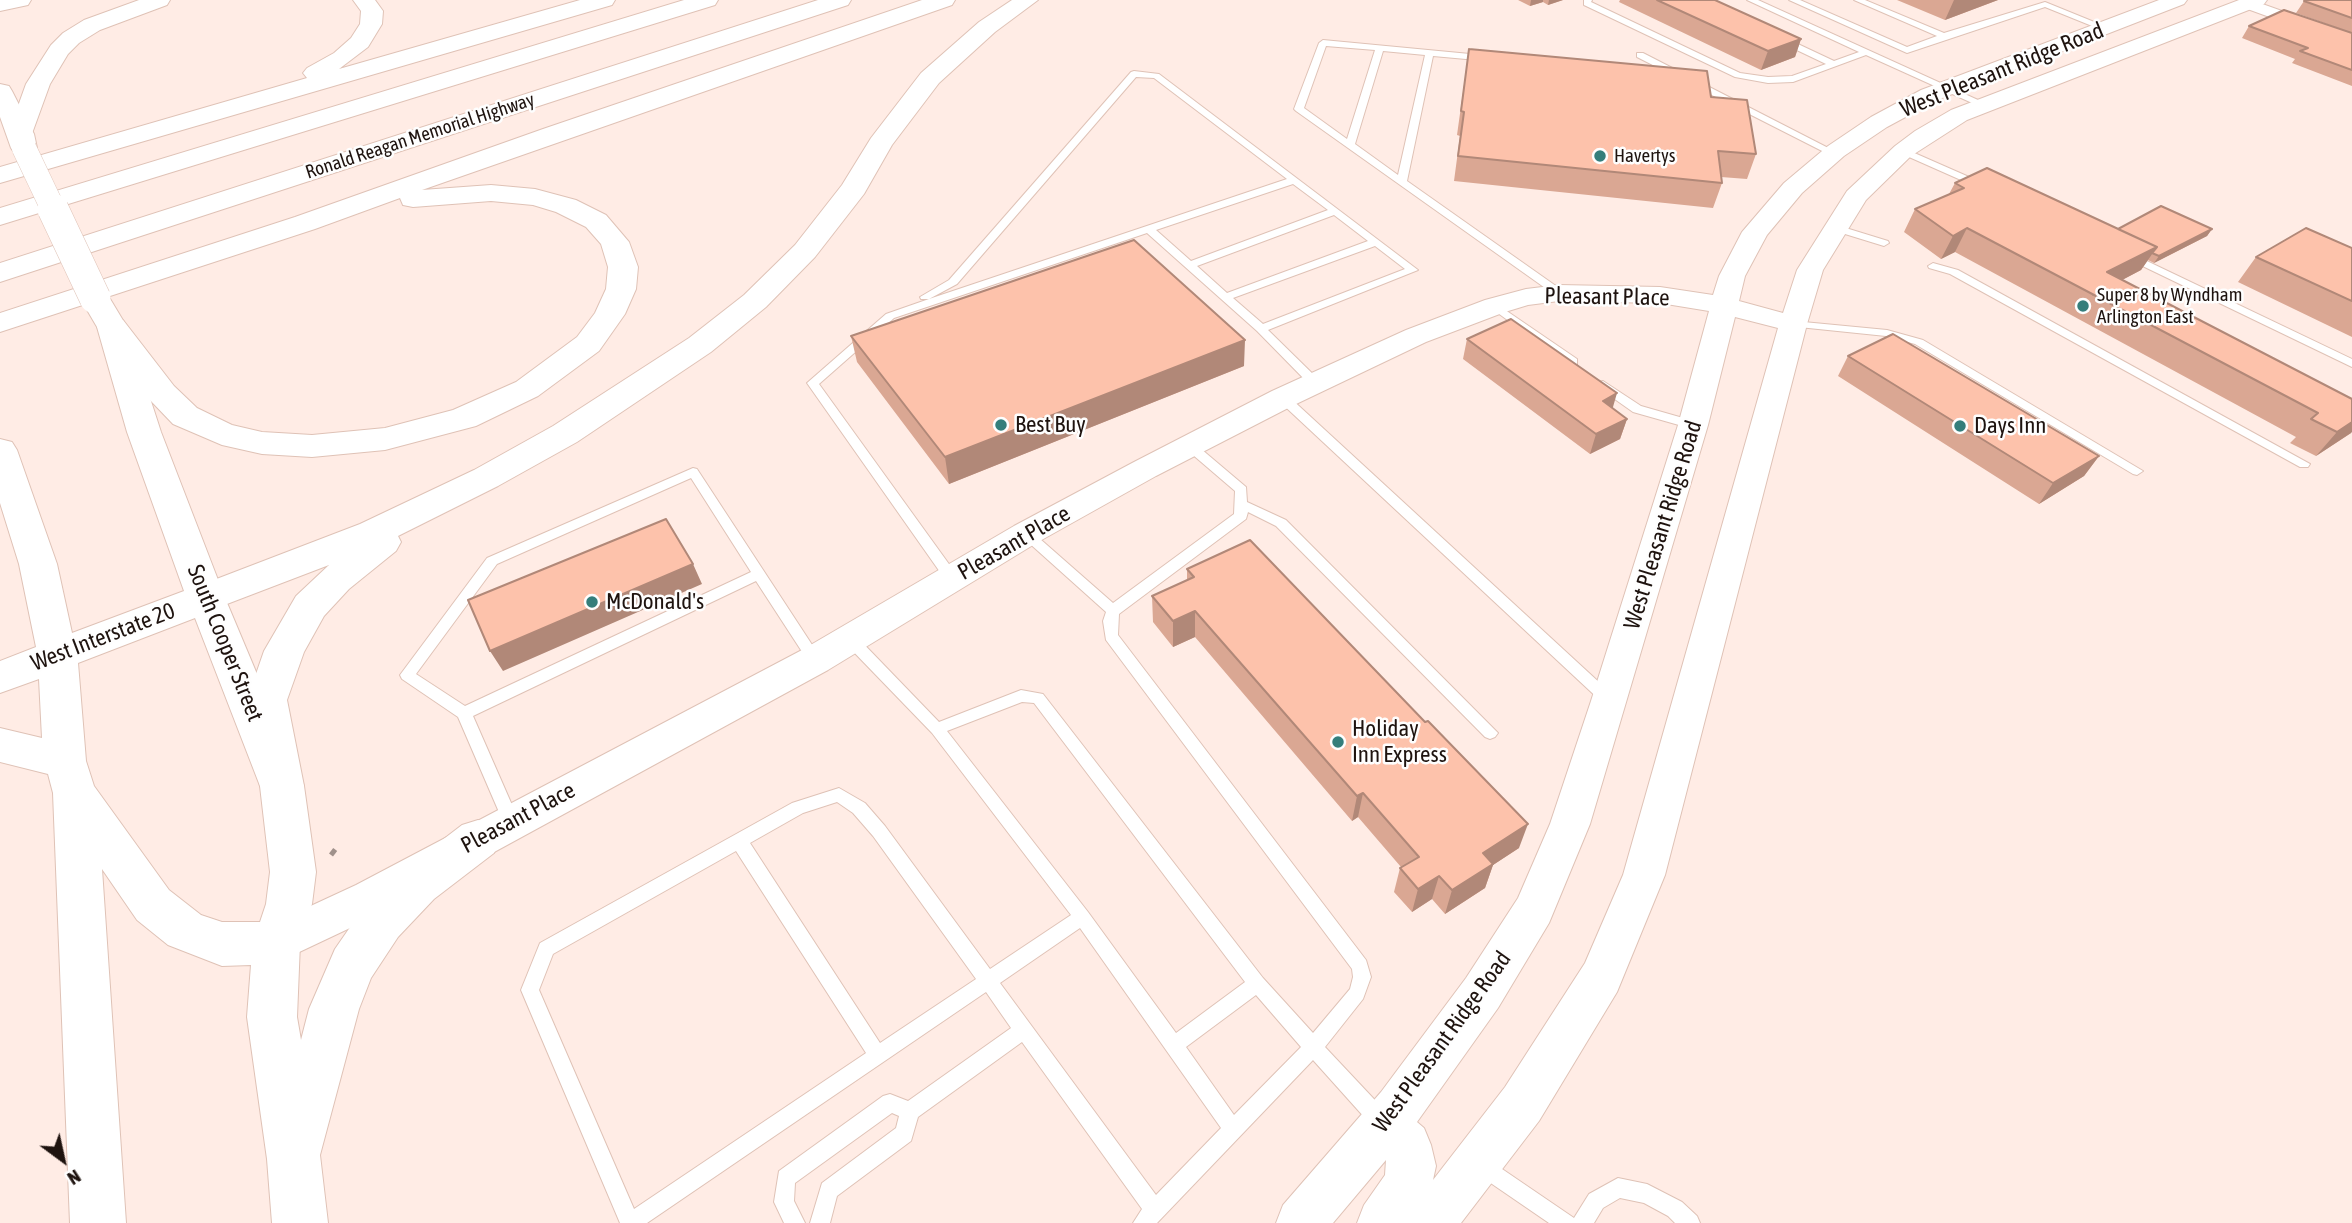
<!DOCTYPE html>
<html>
<head>
<meta charset="utf-8">
<style>
	body { margin:0 }
	#map { position:relative; width:2352px; height:1223px; overflow:hidden; background:#ffece5; font-family:"Asap Condensed",sans-serif }
	canvas { display:block }
	.north { position:absolute; left:28px; top:1125px; width:70px; height:70px; -webkit-text-stroke:5px #fefefe; paint-order:stroke; rotate:147deg; font-size:19px; font-weight:700; line-height:28px; text-align:center; color:#1e130f }
	.north::after { content:''; display:block; margin:auto; width:24px; height:32px; background:#1e130f; clip-path:polygon(50% 0,100% 100%,50% 72%,0 100%) }
</style>
</head>
<body>
<div id="map">
<canvas width="2352" height="1223"></canvas>
<div class="north">N</div>
</div>
<script>
const ctx = document.querySelector('canvas').getContext('2d');
ctx.lineJoin = 'round';
const toPath = rows => new Path2D(rows.map(r => 'M' + r).join(''));
function trace(path, color, width, dash) { ctx.strokeStyle = color; ctx.lineWidth = width; ctx.lineCap = dash ? 'butt' : 'round'; ctx.setLineDash(dash || []); ctx.stroke(path); }
function fillPath(path, color) { ctx.fillStyle = color; ctx.fill(path, 'evenodd'); }
function write(font, color, halo, rows, align = 'center') {
  ctx.font = font + ' "Asap Condensed",sans-serif'; ctx.lineWidth = 5; ctx.setLineDash([]); ctx.textBaseline = 'middle'; ctx.strokeStyle = halo; ctx.fillStyle = color; for (const [text, x, y, turn = 0] of rows) {
    ctx.save(); ctx.translate(x, y); ctx.rotate((+turn || 0) * Math.PI / 180); ctx.textAlign = isNaN(turn) ? turn : align; if (halo) ctx.strokeText(text, 0, 0); ctx.fillText(text, 0, 0); ctx.restore();
  }
}
const path = toPath([
	[331,855,337,847]
]);
const service = toPath([
	[1584,0,1592,0,1591,2,1740,73,1768,77,1792,76,1826,64,1780,42,1780,38,1783,37,1834,61,1859,52,1747,0,1758,0,1989,105,1981,107,1866,55,1793,82,1768,83,1735,77,1584,5,1584,0],
	[1789,0,1800,0,1907,47,1937,36,1854,0,1865,0,1944,33,2045,2,2109,28,2102,30,2045,7,1907,53,1789,0],
	[1323,40,1491,56,1491,60,1488,61,1433,56,1407,181,1563,291,1563,295,1555,295,1296,111,1294,109,1319,43,1323,40],
	[1326,46,1375,50,1347,139,1304,108,1326,46],
	[1383,51,1425,55,1398,175,1355,144,1383,51],
	[1637,53,1643,53,1838,153,1830,155,1637,57,1637,53],
	[1134,71,1159,74,1418,270,1268,330,1319,380,1321,383,1315,387,1311,386,1257,331,1147,233,894,318,819,384,959,578,952,583,947,582,807,383,886,314,929,299,921,299,920,297,949,280,1131,72,1134,71],
	[1136,77,1154,78,1287,179,929,299,957,284,1136,77],
	[1293,184,1328,210,1191,261,1156,230,1293,184],
	[1334,215,1368,241,1227,293,1197,266,1334,215],
	[1375,246,1405,269,1263,324,1233,298,1375,246],
	[1903,148,1985,184,1987,186,1979,188,1900,153,1898,151,1903,148],
	[1836,225,1888,241,1889,243,1884,246,1832,230,1831,228,1836,225],
	[2130,253,2352,359,2352,367,2126,258,2125,256,2130,253],
	[1933,263,1958,270,2310,464,2308,467,2300,467,1950,274,1929,268,1928,266,1933,263],
	[1495,303,1577,359,1577,365,1569,365,1491,308,1490,306,1495,303],
	[1793,321,1887,330,1923,340,2143,471,2137,475,2133,474,1915,344,1886,336,1789,326,1787,324,1793,321],
	[1603,381,1641,406,1697,422,1699,425,1693,429,1633,412,1599,388,1599,382,1603,381],
	[1283,394,1287,395,1614,696,1616,700,1614,704,1604,704,1279,401,1279,395,1283,394],
	[1190,442,1194,443,1246,487,1247,502,1286,520,1498,733,1495,737,1490,739,1485,737,1276,526,1248,512,1246,519,1119,614,1118,635,1366,960,1371,977,1363,999,1325,1047,1388,1114,1391,1121,1388,1128,1381,1131,1374,1128,1313,1060,1157,1223,1133,1223,1142,1209,1022,1042,918,1117,911,1141,837,1196,830,1223,810,1223,822,1183,896,1128,899,1116,892,1113,795,1183,794,1201,805,1223,784,1223,774,1202,779,1171,883,1096,890,1094,908,1101,1011,1028,986,992,647,1223,620,1223,521,990,540,943,792,803,839,788,865,803,885,826,990,969,1071,915,932,733,845,643,843,639,845,635,855,635,939,722,1021,690,1043,694,1263,978,1313,1033,1350,989,1353,977,1352,969,1106,640,1103,621,1106,612,1019,534,1021,531,1031,531,1113,603,1234,514,1235,491,1186,449,1184,446,1186,443,1190,442],
	[1022,702,1034,703,1245,982,1176,1033,1088,912,947,731,1022,702],
	[837,802,853,813,873,836,976,979,880,1043,750,843,803,813,837,802],
	[736,851,866,1053,634,1209,539,990,553,954,736,851],
	[1080,928,1221,1128,1156,1195,1000,983,1080,928],
	[1256,995,1301,1047,1234,1115,1186,1047,1256,995],
	[693,468,697,469,822,660,820,664,815,666,810,664,756,581,473,716,519,821,517,826,511,828,505,826,458,717,402,679,400,675,487,558,693,468],
	[691,478,751,572,465,706,416,674,497,564,691,478],
	[1483,1156,1574,1218,1589,1194,1618,1178,1647,1184,1682,1202,1697,1216,1700,1223,1675,1223,1668,1216,1644,1203,1620,1198,1603,1208,1594,1223,1549,1223,1476,1173,1473,1166,1476,1159,1483,1156]
]);
const minor = toPath([
	[2242,1,2254,1,2352,36,2352,47,2242,7,2240,4,2242,1]
]);
const tertiary = toPath([
	[2159,0,2187,0,2184,4,1937,100,1887,127,1844,156,1802,193,1767,235,1745,276,1739,301,1783,313,1797,270,1847,191,1895,146,1915,131,1951,110,2239,0,2267,0,2264,4,1967,120,1911,156,1866,200,1823,270,1807,324,1665,875,1617,992,1539,1121,1461,1223,1357,1223,1364,1205,1385,1175,1386,1160,1333,1223,1276,1223,1283,1205,1381,1092,1466,978,1518,898,1550,824,1591,701,1678,425,1709,311,1660,303,1559,301,1528,305,1505,312,1426,342,1294,405,1156,476,1038,542,828,670,386,911,276,963,261,957,254,943,261,929,356,885,802,650,1014,526,1134,462,1272,391,1406,330,1485,300,1526,289,1559,285,1660,287,1713,295,1719,276,1742,232,1784,183,1828,146,1871,117,1921,90,2159,0],
	[1735,317,1778,328,1623,875,1585,963,1505,1087,1433,1180,1436,1166,1431,1145,1424,1128,1417,1122,1498,1008,1549,923,1590,824,1708,425,1735,317]
]);
const primary = toPath([
	[0,0,31,0,28,5,0,11,0,0],
	[0,84,9,86,12,91,34,134,37,148,33,154,24,156,15,154,11,148,0,117,0,84],
	[95,289,106,292,127,327,161,432,225,598,304,786,316,872,312,904,300,943,297,1017,301,1040,309,1009,335,949,364,907,402,871,462,825,478,820,494,825,500,839,494,853,434,899,398,937,371,978,359,1009,320,1155,328,1223,272,1223,267,1159,247,1017,251,965,222,966,168,945,137,920,102,869,126,1223,70,1223,53,793,48,774,0,762,0,728,42,738,39,679,0,693,0,661,36,647,19,564,0,503,0,439,12,442,17,450,57,564,72,633,184,591,127,432,97,327,80,298,84,292,95,289],
	[195,618,260,786,270,872,266,904,260,922,222,922,201,915,169,890,94,786,86,761,78,663,195,618]
]);
const motorway = toPath([
	[139,0,170,0,167,5,100,30,79,43,68,54,50,84,30,139,21,142,12,139,8,134,26,84,51,45,63,33,84,20,139,0],
	[353,0,375,0,383,11,382,24,368,47,339,69,580,0,615,0,612,5,0,183,0,167,307,78,303,73,307,68,334,53,351,38,360,24,361,11,353,0],
	[684,0,718,0,715,5,0,225,0,208,684,0],
	[818,0,851,0,848,5,0,282,0,263,818,0],
	[922,0,955,0,952,5,422,190,491,185,535,189,576,200,606,215,629,242,638,267,636,289,625,314,599,351,538,396,476,426,385,450,312,457,262,454,222,445,173,424,150,400,97,327,101,320,112,318,123,320,174,386,197,408,232,425,262,432,312,435,385,428,453,410,516,382,577,337,595,313,606,289,608,267,601,244,586,227,556,212,533,205,491,201,413,207,403,205,400,198,315,229,0,332,0,313,295,217,543,129,922,0],
	[1012,0,1038,0,995,32,939,83,892,145,864,194,815,257,766,307,711,352,577,442,498,486,398,536,401,542,396,551,349,589,324,616,304,652,287,700,304,786,297,799,282,804,267,799,260,786,247,700,264,651,296,596,329,565,206,612,193,608,187,598,193,588,360,524,474,470,553,426,689,338,744,295,795,245,842,185,871,138,921,73,979,22,1012,0]
]);
const primaryBridgeFar1 = toPath([
	[24,148,54,211]
]);
const primaryBridge = toPath([
	[53,209,95,298]
]);
const wall = toPath([
	[1518,0,1563,0,1548,5,1543,2,1530,6],
	[1620,0,1715,0,1801,39,1795,57,1761,70,1619,2],
	[1897,0,1998,0,1945,20],
	[2352,0,2352,33,2296,13,2304,1],
	[2249,26,2352,33,2352,86,2292,63,2295,59,2242,38],
	[1469,49,1711,97,1756,154,1747,179,1721,177,1722,183,1713,208,1454,181,1460,136,1457,135],
	[1955,183,2118,229,2212,229,2207,236,2154,263,2148,260,2141,270,2122,280,2351,433,2316,456,2290,443,2296,437,1955,252,1941,259,1904,232,1915,209,1949,194],
	[2352,248,2352,337,2238,282,2256,257],
	[851,336,1244,366,949,484,857,362],
	[1467,339,1613,408,1627,419,1620,439,1590,454,1463,359],
	[1848,356,2099,456,2084,476,2039,504,1838,376],
	[1187,569,1519,848,1493,865,1485,888,1445,914,1432,899,1412,912,1394,892,1400,868,1401,867,1358,817,1352,821,1195,637,1173,647,1153,622,1152,596,1187,580]
]);
const shadedWall = toPath([
	[1531,0,1543,0,1543,2,1530,6],
	[1549,0,1563,0,1548,5],
	[1954,0,1998,0,1945,20],
	[1801,39,1795,57,1761,70,1768,51],
	[1967,228,1955,252,1941,259,1953,236],
	[2212,229,2207,236,2154,263,2159,256],
	[2157,247,2141,270,2092,296,2107,272],
	[1245,340,1244,366,949,484,945,457],
	[1617,393,1611,414,1603,401],
	[1627,419,1620,439,1590,454,1596,434],
	[2352,422,2352,432,2351,433,2316,456,2337,432],
	[2099,456,2084,476,2039,504,2053,483],
	[693,564,702,584,503,671,490,651],
	[1195,611,1195,637,1173,647,1173,621],
	[1363,793,1358,817,1352,821,1357,796],
	[1528,824,1519,848,1493,865,1485,888,1445,914,1452,890,1483,853],
	[1439,876,1432,899,1412,912,1418,889]
]);
const building = toPath([
	[1657,0,1715,0,1801,39,1768,51,1657,0],
	[2307,0,2352,0,2352,18,2304,1,2307,0],
	[2284,10,2352,33,2352,70,2300,51,2308,48,2249,26,2284,10],
	[1469,49,1707,71,1711,97,1747,100,1756,154,1718,151,1722,183,1458,156,1464,112,1461,111,1469,49],
	[1987,168,2157,247,2107,272,2352,399,2352,422,2337,432,2311,419,2318,413,1967,228,1953,236,1915,209,1964,188,1955,183,1987,168],
	[2161,206,2212,229,2159,256,2152,253,2157,247,2118,229,2161,206],
	[2306,228,2352,248,2352,301,2256,257,2306,228],
	[1134,240,1245,340,945,457,851,336,1134,240],
	[1511,319,1617,393,1603,401,1627,419,1596,434,1467,339,1511,319],
	[1893,334,2099,456,2053,483,1848,356,1893,334],
	[666,519,693,564,490,651,468,600,666,519],
	[1250,540,1425,722,1428,721,1528,824,1483,853,1493,864,1452,890,1439,876,1418,889,1400,868,1419,857,1363,793,1357,796,1195,611,1173,621,1152,596,1194,577,1187,569,1250,540]
]);
const markers = [
	[1600,156,7,"#357e7b"],
	[2083,306,7,"#357e7b"],
	[1001,425,7,"#357e7b"],
	[1960,426,7,"#357e7b"],
	[592,602,7,"#357e7b"],
	[1338,742,7,"#357e7b"]
];
const farStreetnames = [
	["Ronald Reagan Memorial Highway",420,136,-18]
];
const farPoinames = [
	["Havertys",1614,156],
	["Super 8 by Wyndham",2097,295],
	["Arlington East",2097,317]
];
const streetNames = [
	["West Pleasant Ridge Road",2002,70,-22],
	["Pleasant Place",1607,297,1],
	["West Pleasant Ridge Road",1663,525,-73],
	["Pleasant Place",1014,543,-30],
	["West Interstate 20",103,637,-21],
	["South Cooper Street",225,643,68],
	["Pleasant Place",518,818,-28],
	["West Pleasant Ridge Road",1442,1042,-54]
];
const poiNames = [
	["Best Buy",1015,425],
	["Days Inn",1974,426],
	["McDonald's",606,602],
	["Holiday",1352,729],
	["Inn Express",1352,755]
];
trace(service, '#dfc2b6', 2);
trace(minor, '#dfc2b6', 2);
trace(tertiary, '#dfc2b6', 2);
trace(primary, '#dfc2b6', 2);
trace(motorway, '#dfc2b6', 2);
trace(path, '#a0918b', 5, [7, 4.5]);
fillPath(service, '#fff');
fillPath(minor, '#fff');
fillPath(tertiary, '#fff');
fillPath(primary, '#fff');
fillPath(motorway, '#fff');
trace(primaryBridgeFar1, '#dfc2b6', 25, []);
trace(primaryBridge, '#dfc2b6', 32, []);
trace(primaryBridgeFar1, '#fff', 24);
trace(primaryBridge, '#fff', 31);
fillPath(wall, '#daa793');
fillPath(shadedWall, '#b18878');
fillPath(building, '#fdc2ab');
trace(building, '#b18878', 2);
for (const [x, y, r, color] of markers) { const dot = new Path2D(); dot.arc(x, y, r, 0, 2 * Math.PI); ctx.fillStyle = color; ctx.fill(dot); trace(dot, '#fefefe', 2.5); }
write('19px', '#1e130f', '#fefefe', farStreetnames);
write('19px', '#1e130f', '#fefefe', farPoinames, 'left');
write('23px', '#1e130f', '#fefefe', streetNames);
write('23px', '#1e130f', '#fefefe', poiNames, 'left');
</script>
</body>
</html>
